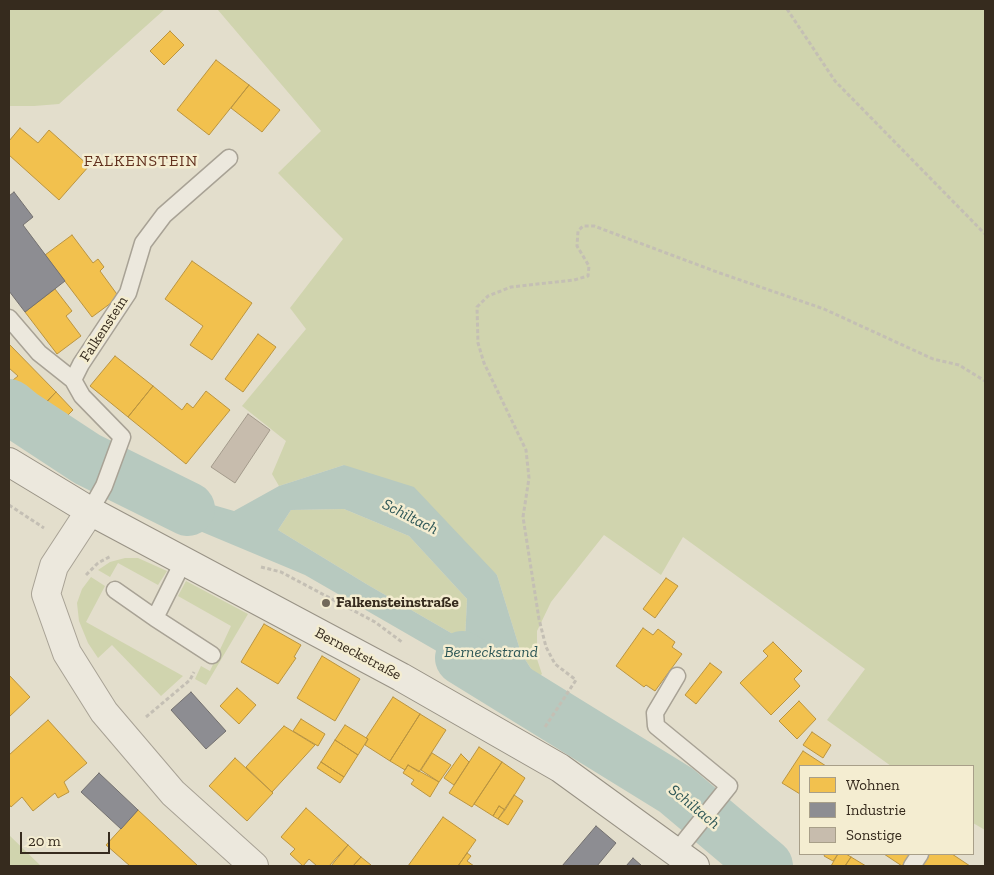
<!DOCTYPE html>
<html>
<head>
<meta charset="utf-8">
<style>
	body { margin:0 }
	#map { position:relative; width:994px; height:875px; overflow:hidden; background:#e3decc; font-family:"Zilla Slab",serif }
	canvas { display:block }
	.frame { position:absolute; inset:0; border:10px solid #362b1e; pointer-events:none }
	.legend { position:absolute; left:799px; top:765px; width:175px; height:90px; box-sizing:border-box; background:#f4edd1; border:1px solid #a89f89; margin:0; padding:6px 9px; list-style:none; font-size:15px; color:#362b1e }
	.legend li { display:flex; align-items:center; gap:10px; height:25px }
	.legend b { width:25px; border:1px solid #a89f89 }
	.scale { position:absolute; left:20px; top:832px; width:90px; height:22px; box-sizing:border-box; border:2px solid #362b1e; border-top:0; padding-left:6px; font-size:15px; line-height:18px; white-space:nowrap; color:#362b1e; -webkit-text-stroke:4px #f4edd1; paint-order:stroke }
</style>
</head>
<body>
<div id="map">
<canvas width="994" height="875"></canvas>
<div class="frame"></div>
<ul class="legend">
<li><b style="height:14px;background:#f2c14e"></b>Wohnen</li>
<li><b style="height:14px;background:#8d8d92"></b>Industrie</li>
<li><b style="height:14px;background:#c7bcad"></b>Sonstige</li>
</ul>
<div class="scale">20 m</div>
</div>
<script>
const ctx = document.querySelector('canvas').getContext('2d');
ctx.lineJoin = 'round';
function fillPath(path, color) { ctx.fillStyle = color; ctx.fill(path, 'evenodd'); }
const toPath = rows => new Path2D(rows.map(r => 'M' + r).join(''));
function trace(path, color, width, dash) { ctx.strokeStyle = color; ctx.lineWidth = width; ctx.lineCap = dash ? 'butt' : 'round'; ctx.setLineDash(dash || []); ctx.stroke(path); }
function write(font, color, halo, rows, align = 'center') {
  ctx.font = font + ' "Zilla Slab",serif'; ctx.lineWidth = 5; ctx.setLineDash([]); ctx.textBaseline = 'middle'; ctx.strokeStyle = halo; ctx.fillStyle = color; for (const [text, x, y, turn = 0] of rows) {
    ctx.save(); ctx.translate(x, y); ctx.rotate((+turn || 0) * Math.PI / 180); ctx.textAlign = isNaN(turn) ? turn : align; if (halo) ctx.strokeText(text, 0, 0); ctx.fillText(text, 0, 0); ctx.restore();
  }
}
const green = toPath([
	[9,9,165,9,59,104,34,106,9,106],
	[212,9,985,9,985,830,973,823,973,766,891,766,827,720,865,669,683,537,661,575,604,535,551,602,537,631,537,659,542,674,537,678,521,653,497,575,344,465,279,486,272,474,286,441,242,406,306,329,290,308,343,239,278,173,321,131,218,10],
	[344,509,409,536,467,599,465,641,368,585,278,530,291,510],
	[125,558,138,558,167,571,158,585,118,563,110,577,98,570,110,562],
	[91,577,105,586,86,622,183,676,161,696,112,645,98,658,88,643,79,621,77,603,82,589],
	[186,581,248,614,206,685,195,679,201,666,210,671,231,626,178,596],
	[9,835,41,866,9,866]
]);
const water = toPath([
	[130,451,198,491,203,502,234,511,279,486,344,465,414,487,497,575,521,653,537,678,520,706,435,650,305,575,140,506,124,484,123,475],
	[344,509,409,536,467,599,465,641,368,585,278,530,291,510]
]);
const homes = toPath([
	[170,31,184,45,164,65,150,51,170,31],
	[216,60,249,85,209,135,177,110,216,60],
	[249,85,280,110,262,132,231,108,249,85],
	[20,128,38,143,49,130,89,166,59,200,9,155,9,141,20,128],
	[72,235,93,263,98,259,104,267,100,271,119,297,92,317,45,255,72,235],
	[192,261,252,303,212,360,190,345,203,326,165,299,192,261],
	[55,289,72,311,66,316,81,336,57,354,25,312,55,289],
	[258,334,276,347,243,392,225,379,258,334],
	[9,344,56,392,40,408,13,380,18,376,9,368,9,344],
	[115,356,153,386,128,417,90,386,115,356],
	[153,386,182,410,187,403,193,408,206,391,230,410,186,464,128,417,153,386],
	[56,392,73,410,64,419,46,403,56,392],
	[666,578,678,586,655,618,643,609,666,578],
	[264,624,301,645,294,657,296,658,278,684,241,662,264,624],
	[643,628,653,635,658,629,675,642,672,647,682,654,655,691,646,685,644,687,616,666,643,628],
	[773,642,802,671,794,679,800,686,771,715,740,683,768,656,763,651,773,642],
	[322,656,360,679,335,721,297,698,322,656],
	[710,663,722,672,696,704,685,695,710,663],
	[9,667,9,675,30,697,9,717,9,667],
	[237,688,256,705,239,724,220,706,237,688],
	[393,697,420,714,390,761,365,745,368,739,366,738,393,697],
	[799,701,816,719,797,739,779,721,799,701],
	[420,714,446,730,419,772,408,765,405,770,390,761,420,714],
	[301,719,325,734,318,746,293,731,301,719],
	[48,720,87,763,64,782,69,792,58,798,55,793,33,811,22,797,11,807,9,804,9,755,48,720],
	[345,725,368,739,358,755,335,740,345,725],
	[284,726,315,745,272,792,246,767,284,726],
	[812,732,831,745,823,758,803,745,812,732],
	[335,740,358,755,344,777,321,762,335,740],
	[479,747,502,762,472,807,449,793,479,747],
	[803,751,826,766,800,766,800,794,782,783,803,751],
	[432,753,451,765,439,782,421,770,432,753],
	[461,754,469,762,454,785,444,778,461,754],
	[235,758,273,793,247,821,209,786,235,758],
	[321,762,344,777,340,783,317,768,321,762],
	[502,762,525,778,505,810,499,806,493,816,474,804,502,762],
	[408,765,439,782,430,797,411,784,414,780,403,773,408,765],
	[514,795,523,801,508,825,498,819,514,795],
	[499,806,505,810,498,819,493,816,499,806],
	[306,808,348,845,329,866,317,866,309,859,303,866,290,854,295,849,281,837,306,808],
	[138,810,198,866,130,866,106,845,138,810],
	[443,817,476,840,458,866,408,866,443,817],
	[348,845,361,857,353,866,331,866,348,845],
	[467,853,471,856,467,861,474,866,458,866,467,853],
	[825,854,838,854,833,861,824,856,825,854],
	[838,854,846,854,851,857,845,866,831,866,838,854],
	[884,854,911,854,902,866,884,854],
	[927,854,952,854,970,866,918,866,927,854],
	[361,857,371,865,370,866,353,866,361,857],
	[851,857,866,866,845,866,851,857]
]);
const industry = toPath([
	[14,192,33,217,23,225,65,281,25,312,9,291,9,196,14,192],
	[191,692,226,731,206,749,171,710,191,692],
	[99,773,138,810,121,829,81,792,99,773],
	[596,826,616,843,597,866,562,866,596,826],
	[633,858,642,866,626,866,633,858]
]);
const river = toPath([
	[9,406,20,415,87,459,188,509],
	[462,658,676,790,766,866]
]);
const building = toPath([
	[248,414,270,430,235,483,211,467,248,414]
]);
const path = toPath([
	[787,9,835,81,985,234],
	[9,505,44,528],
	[261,567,281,572,375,622,402,642],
	[86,575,98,563,111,556],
	[146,717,190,680,194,672],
	[545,727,576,680,555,664,546,647,539,619,523,517,529,478,526,450,484,363,478,343,477,307,488,296,511,287,574,280,588,276,589,266,577,246,578,231,583,226,594,226,717,272,824,309,933,359,959,365,985,381]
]);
const lane = toPath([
	[9,318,39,353,73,380,82,396,122,437,104,486,90,511],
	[73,380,81,364,128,293,143,243,164,215,229,158],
	[184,560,155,618,212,655],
	[115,590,155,618],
	[676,852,729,786,656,726,655,713,677,676],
	[912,866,920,854]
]);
const street = toPath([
	[90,511,54,566,46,594,67,653,104,712,173,793,254,866]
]);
const secondary = toPath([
	[9,462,90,511,401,677,560,768,695,866]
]);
const markers = [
	[326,603,5,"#736a5b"]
];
const streetNames = [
	["Falkenstein",104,329,-57],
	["Berneckstraße",358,654,28]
];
const poiNames = [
	["Falkensteinstraße",336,603]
];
const neighbourhoodNames = [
	["FALKENSTEIN",141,161]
];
const waterNames = [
	["Schiltach",410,517,27],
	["Berneckstrand",491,652],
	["Schiltach",694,807,39]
];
fillPath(green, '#d0d4ae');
fillPath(water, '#b7c9bf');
fillPath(homes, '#f2c14e');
trace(homes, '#ba9440', 1);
fillPath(industry, '#8d8d92');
trace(industry, '#73706f', 1);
trace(river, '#b7c9bf', 54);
fillPath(building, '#c7bcad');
trace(building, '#a39a8b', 1);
trace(lane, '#a8a295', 19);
trace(street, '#a8a295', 30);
trace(secondary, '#989285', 30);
trace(path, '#c4bfb4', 3, [4, 2.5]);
trace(lane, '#ece8dd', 16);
trace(street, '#ece8dd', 28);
trace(secondary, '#ece8dd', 28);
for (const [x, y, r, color] of markers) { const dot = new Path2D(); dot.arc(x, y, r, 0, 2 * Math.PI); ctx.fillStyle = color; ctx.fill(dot); trace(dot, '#f4edd1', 2); }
write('15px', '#362b1e', '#f4edd1', streetNames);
write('bold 15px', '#362b1e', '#f4edd1', poiNames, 'left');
ctx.letterSpacing = '1px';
write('16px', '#62311e', '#f4edd1', neighbourhoodNames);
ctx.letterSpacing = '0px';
write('italic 16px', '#2d5656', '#f4edd1', waterNames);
</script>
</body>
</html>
